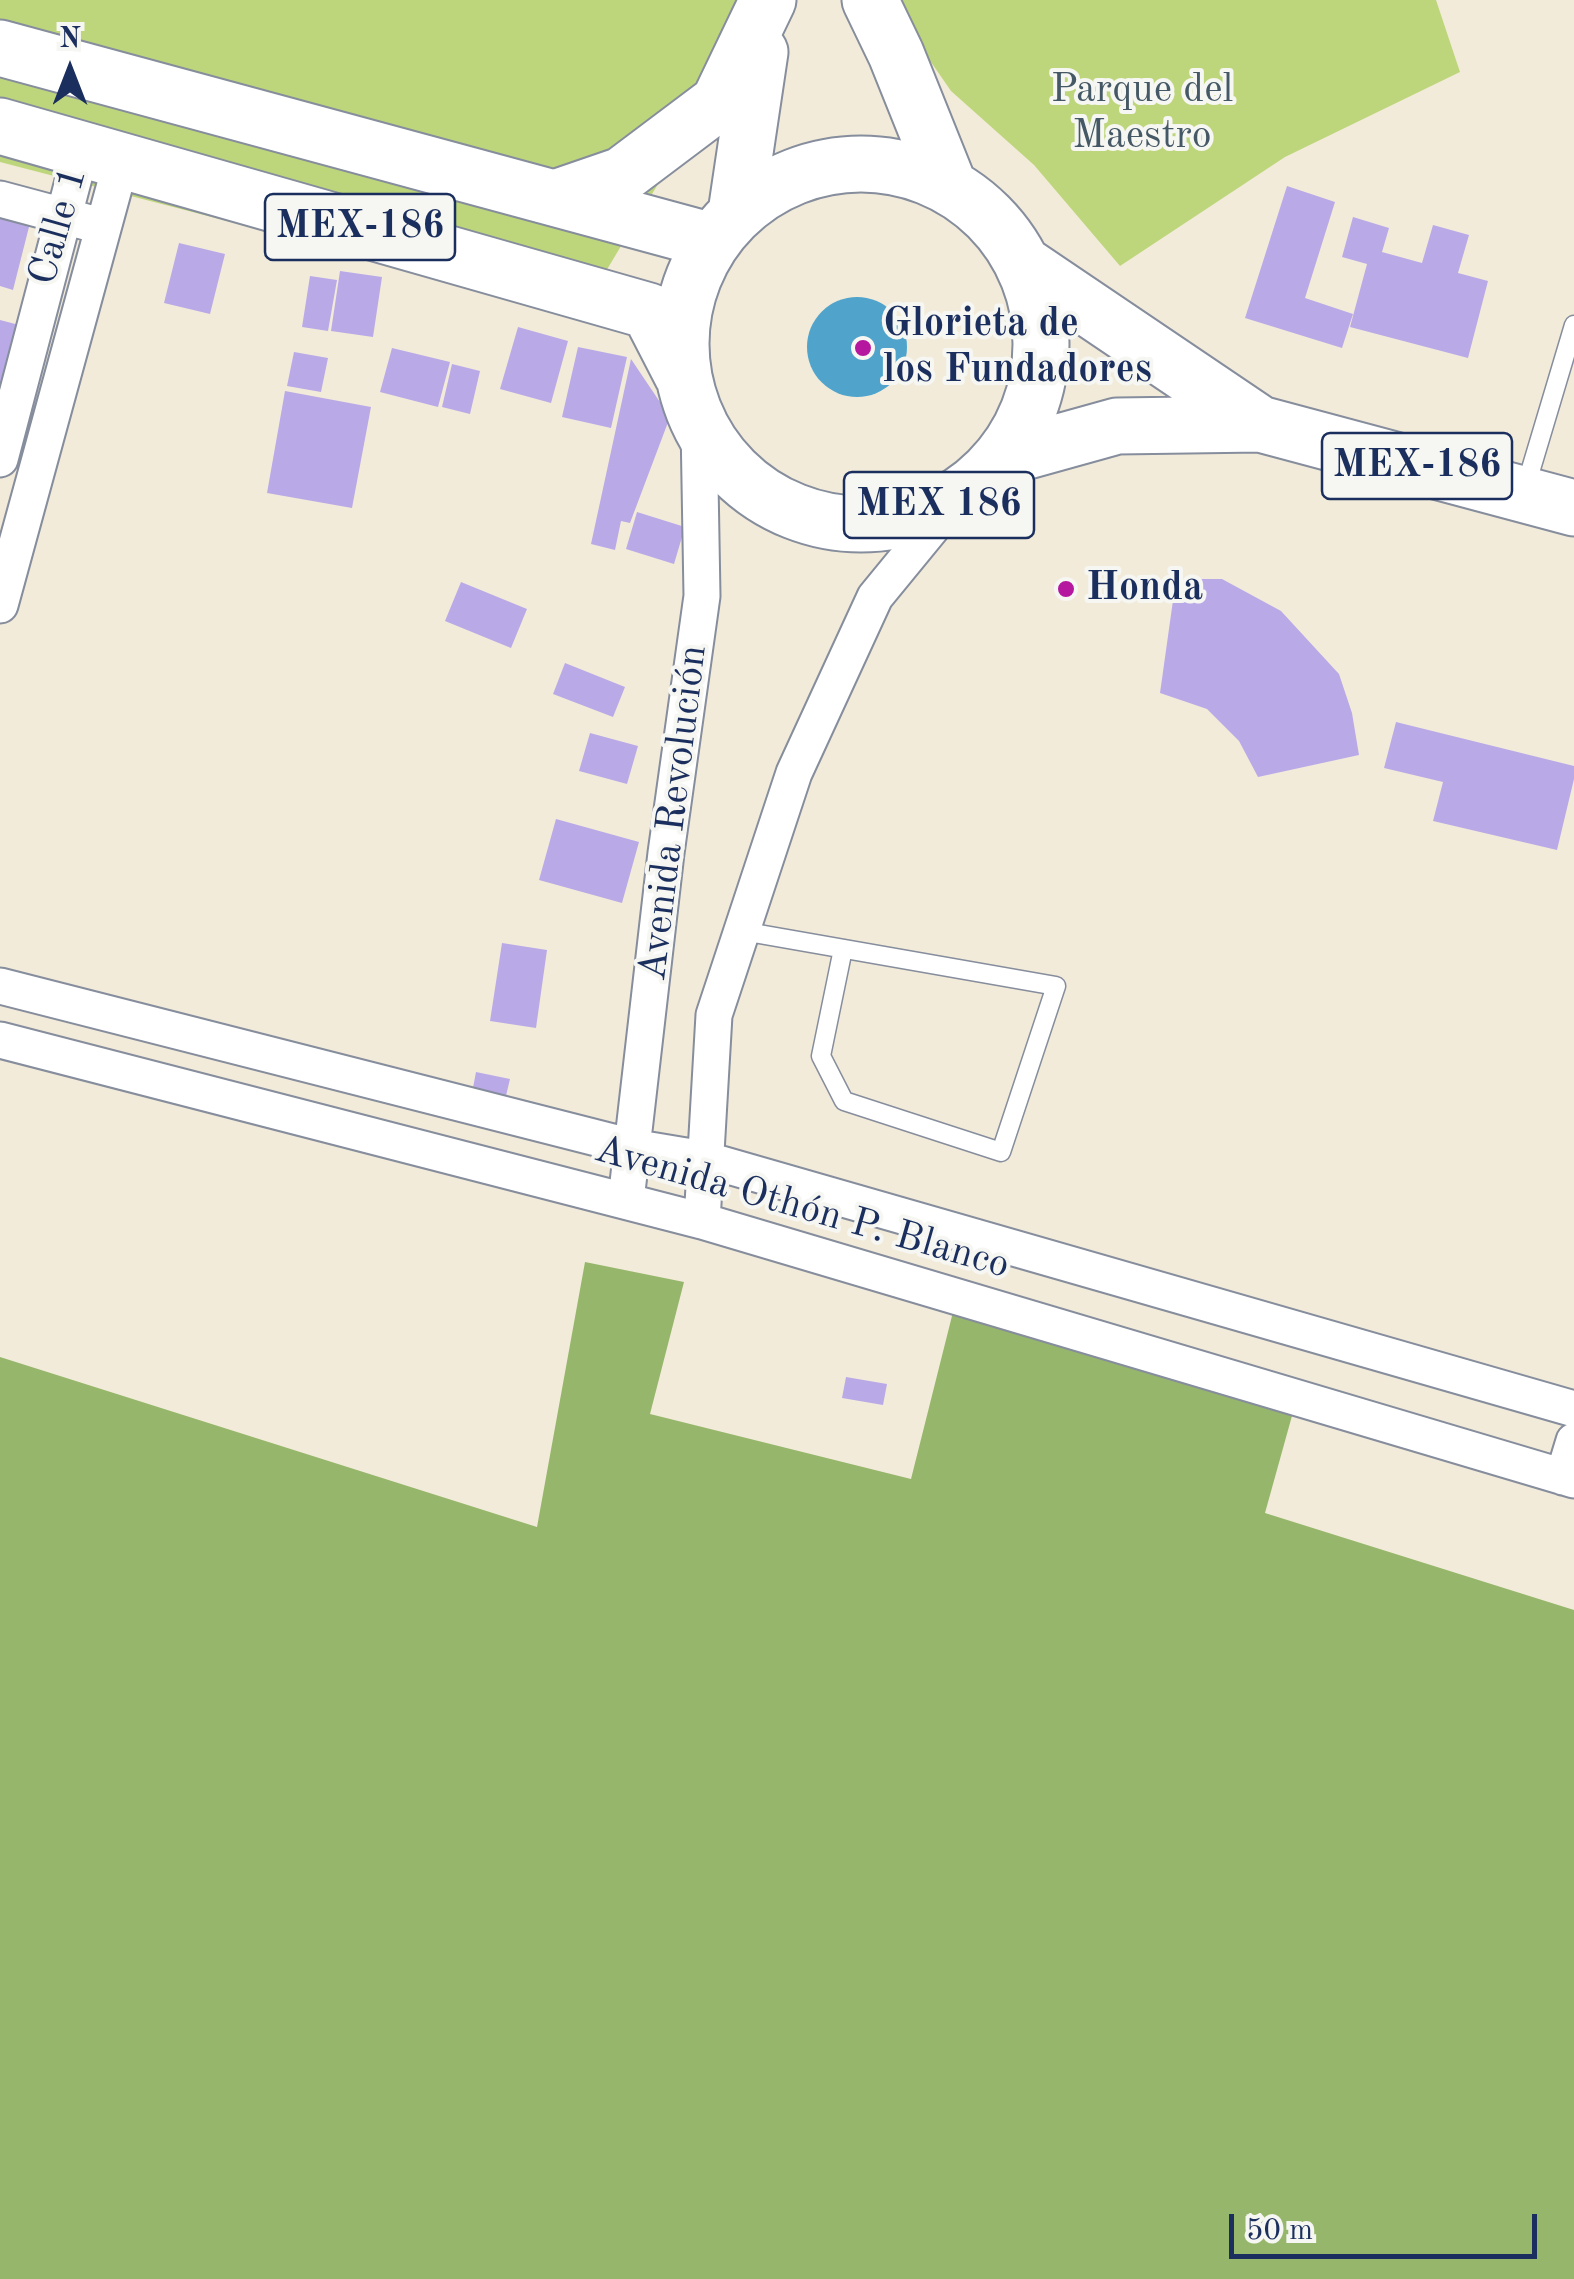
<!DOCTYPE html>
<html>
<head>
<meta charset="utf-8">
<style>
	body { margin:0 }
	#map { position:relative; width:1574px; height:2279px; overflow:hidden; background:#f2ebda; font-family:"Old Standard TT",serif }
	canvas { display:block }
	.north { position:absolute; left:20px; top:20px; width:100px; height:100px; -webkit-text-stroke:8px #f6f6f2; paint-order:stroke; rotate:0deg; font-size:28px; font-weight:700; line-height:40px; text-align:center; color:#1b2f5e }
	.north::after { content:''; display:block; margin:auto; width:35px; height:45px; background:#1b2f5e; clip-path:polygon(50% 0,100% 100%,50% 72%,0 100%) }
	.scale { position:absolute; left:1229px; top:2214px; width:308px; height:45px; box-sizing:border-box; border:5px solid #1b2f5e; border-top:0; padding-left:12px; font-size:30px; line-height:35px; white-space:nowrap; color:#1b2f5e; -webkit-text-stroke:8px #f6f6f2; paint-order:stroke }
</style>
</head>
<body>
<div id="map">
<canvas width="1574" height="2279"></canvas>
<div class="north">N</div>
<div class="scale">50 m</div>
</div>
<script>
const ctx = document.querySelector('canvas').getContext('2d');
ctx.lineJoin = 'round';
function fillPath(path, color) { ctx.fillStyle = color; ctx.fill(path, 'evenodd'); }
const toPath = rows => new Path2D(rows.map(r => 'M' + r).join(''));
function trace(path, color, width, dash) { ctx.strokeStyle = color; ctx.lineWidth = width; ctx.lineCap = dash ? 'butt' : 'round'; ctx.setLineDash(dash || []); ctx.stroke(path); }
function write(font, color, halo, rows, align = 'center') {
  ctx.font = font + ' "Old Standard TT",serif'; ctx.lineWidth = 8; ctx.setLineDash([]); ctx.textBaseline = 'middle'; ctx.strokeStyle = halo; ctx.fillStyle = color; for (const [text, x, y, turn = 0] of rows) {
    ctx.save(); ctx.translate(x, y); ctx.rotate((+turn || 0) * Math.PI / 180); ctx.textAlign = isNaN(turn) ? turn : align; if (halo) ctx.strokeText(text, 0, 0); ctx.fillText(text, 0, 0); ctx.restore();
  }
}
const green = toPath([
	[0,0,768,0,581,313,0,162],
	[888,0,1436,0,1460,72,1285,157,1120,266,1034,165,951,91]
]);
const forest = toPath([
	[585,1262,684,1282,650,1414,911,1479,954,1308,1295,1405,1265,1513,1574,1610,1574,2279,0,2279,0,1357,537,1527]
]);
const water = toPath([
	'807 347a50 50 0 1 1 100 0a50 50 0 1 1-100 0Z'
]);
const building = toPath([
	[1287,186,1335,202,1305,298,1353,314,1342,348,1245,318],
	[0,215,30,223,13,290,0,286],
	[1353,217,1389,228,1382,252,1422,263,1433,225,1469,235,1458,273,1488,281,1468,358,1350,327,1367,264,1342,257],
	[179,243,225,254,210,314,164,303],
	[340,271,382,277,373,337,331,331],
	[310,276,337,280,328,331,302,327],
	[0,320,23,326,0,404],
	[518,327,568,341,551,403,500,389],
	[578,347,627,357,611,428,562,417],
	[392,348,450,362,438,407,380,392],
	[294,352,328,358,321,392,287,386],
	[631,359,670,417,630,523,621,521,615,550,591,544],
	[452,364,480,371,470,414,442,407],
	[285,391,371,407,352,508,267,493],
	[637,512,685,527,674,564,626,549],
	[1176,579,1222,579,1281,611,1339,674,1352,713,1359,755,1258,777,1239,741,1207,709,1160,693],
	[461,582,527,609,511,648,445,621],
	[565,663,625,687,613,717,553,694],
	[1396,722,1574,766,1574,779,1557,850,1433,821,1443,782,1384,768],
	[590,733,638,746,627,784,579,771],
	[556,819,639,842,622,903,539,880],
	[502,943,547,950,536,1028,490,1021],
	[476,1072,510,1079,505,1100,472,1093],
	[846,1377,887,1384,883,1405,842,1398]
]);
const service = toPath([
	[1525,489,1574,325],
	[742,931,1056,986,1001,1152,844,1101,821,1056,843,949]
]);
const minor = toPath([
	[0,199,86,222],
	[0,459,82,147],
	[0,605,122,159],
	[0,986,632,1147,704,1159,1574,1409],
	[0,1040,702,1221,1574,1480],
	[626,1200,666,853,702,596,699,425],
	[702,1221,714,1015,794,773,875,597,957,497],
	[1563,1477,1574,1441]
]);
const primary = toPath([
	[870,0,896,54,949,186],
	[0,48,712,241],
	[0,126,649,311,682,375],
	'681 344a180 180 0 1 1 360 0a180 180 0 1 1-360 0Z',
	[558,197,622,175,719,102,768,0],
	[736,213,760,52],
	[1026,266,1260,424],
	[1002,458,1117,426,1260,424,1574,508]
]);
const markers = [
	[863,348,10,"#b5179e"],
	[1066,589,10,"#b5179e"]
];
const shields = [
	[360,227,190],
	[1417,466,190],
	[939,505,190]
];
const shieldNames = [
	["MEX-186",360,227],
	["MEX-186",1417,466],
	["MEX 186",939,505]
];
const parkNames = [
	["Parque del",1142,91],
	["Maestro",1142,137]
];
const streetNames = [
	["Calle 1",59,226,-74],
	["Avenida Revolución",674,813,-83],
	["Avenida Othón P. Blanco",802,1208,16]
];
const poiNames = [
	["Glorieta de",883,325],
	["los Fundadores",883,371],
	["Honda",1086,589]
];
fillPath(green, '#bed67b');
fillPath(forest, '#96b76b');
fillPath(water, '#50a4cc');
fillPath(building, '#b9aae7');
trace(service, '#868d9c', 21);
trace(minor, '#868d9c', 39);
trace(primary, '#868d9c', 59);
trace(service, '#fff', 18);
trace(minor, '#fff', 35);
trace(primary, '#fff', 55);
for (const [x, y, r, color] of markers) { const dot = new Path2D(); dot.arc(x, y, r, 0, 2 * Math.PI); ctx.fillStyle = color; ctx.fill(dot); trace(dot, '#f6f6f2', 4); }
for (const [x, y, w] of shields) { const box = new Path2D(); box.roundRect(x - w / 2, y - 33, w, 66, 8); ctx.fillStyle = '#f6f6f2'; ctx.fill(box); trace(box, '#1b2f5e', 2.5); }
write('bold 38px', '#1b2f5e', null, shieldNames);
write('40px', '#445965', '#f6f6f2', parkNames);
write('40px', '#1b2f5e', '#f6f6f2', streetNames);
write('bold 40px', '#1b2f5e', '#f6f6f2', poiNames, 'left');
</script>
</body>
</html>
